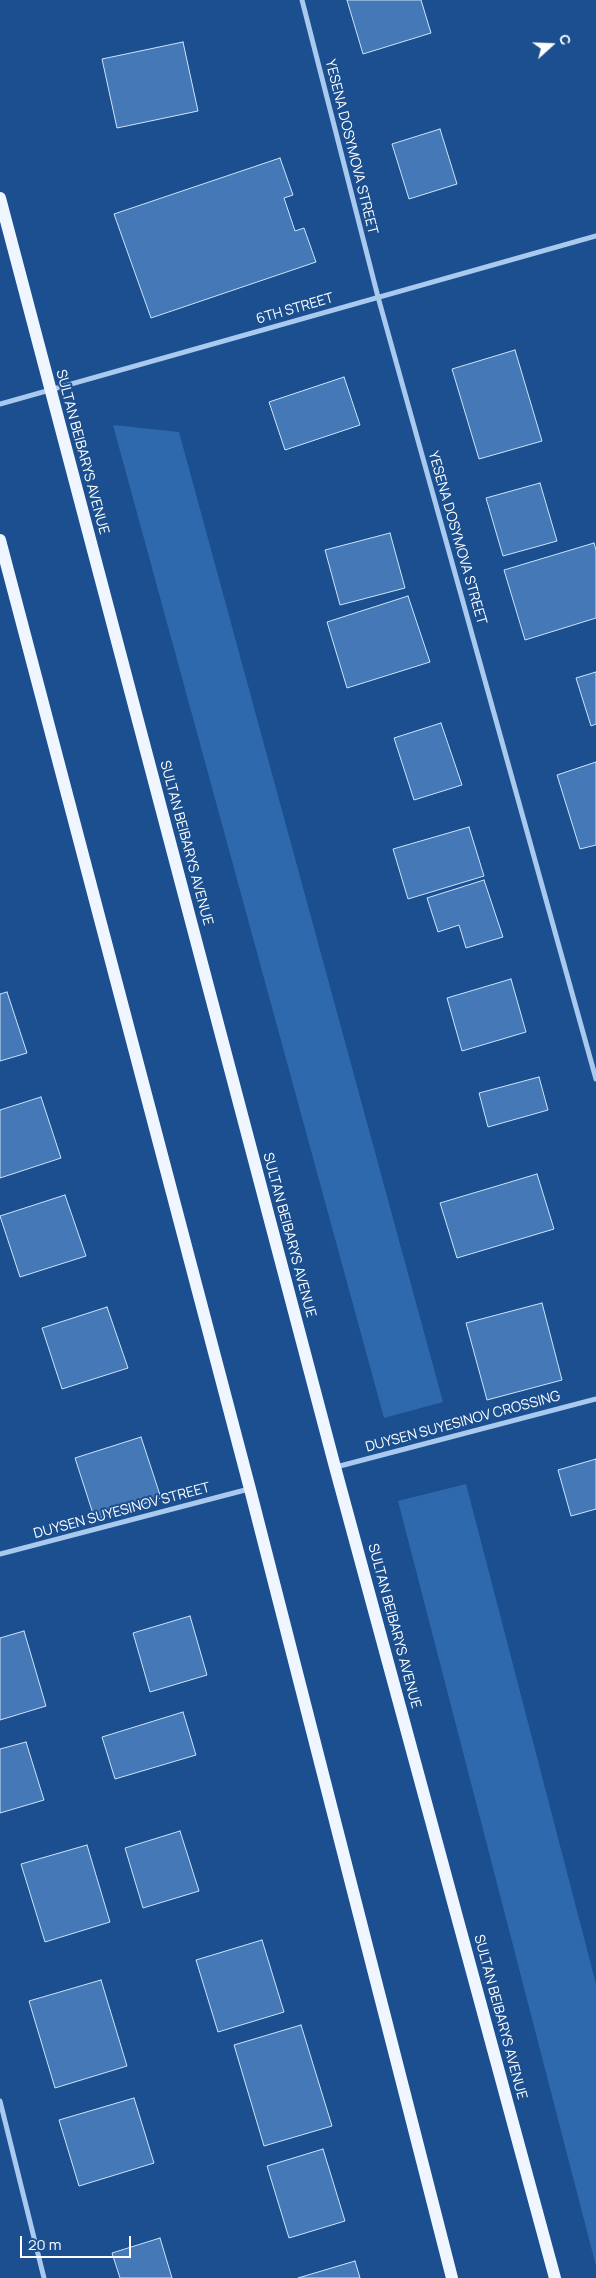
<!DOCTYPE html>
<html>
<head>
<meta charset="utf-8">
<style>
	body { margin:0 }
	#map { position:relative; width:596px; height:2278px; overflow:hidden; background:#1b4f8f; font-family:Manrope,sans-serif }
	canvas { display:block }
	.north { position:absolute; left:526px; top:20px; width:50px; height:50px; -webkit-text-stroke:4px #1b4f8f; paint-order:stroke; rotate:70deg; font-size:14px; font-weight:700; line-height:20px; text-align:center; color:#fff }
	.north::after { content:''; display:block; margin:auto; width:18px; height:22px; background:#fff; clip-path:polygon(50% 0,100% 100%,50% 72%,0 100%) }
	.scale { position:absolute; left:20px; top:2236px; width:111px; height:22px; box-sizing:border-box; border:2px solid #fff; border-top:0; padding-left:6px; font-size:15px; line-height:18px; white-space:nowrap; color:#fff; -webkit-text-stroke:4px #1b4f8f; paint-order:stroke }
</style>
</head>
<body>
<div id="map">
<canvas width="596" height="2278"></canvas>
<div class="north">С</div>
<div class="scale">20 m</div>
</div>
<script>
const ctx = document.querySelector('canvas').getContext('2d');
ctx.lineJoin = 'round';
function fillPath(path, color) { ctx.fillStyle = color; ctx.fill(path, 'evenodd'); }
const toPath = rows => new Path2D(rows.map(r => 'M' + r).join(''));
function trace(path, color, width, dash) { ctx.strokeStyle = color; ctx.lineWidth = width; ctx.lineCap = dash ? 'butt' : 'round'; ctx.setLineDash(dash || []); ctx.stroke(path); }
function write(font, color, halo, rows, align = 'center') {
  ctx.font = font + ' Manrope,sans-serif'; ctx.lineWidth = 4; ctx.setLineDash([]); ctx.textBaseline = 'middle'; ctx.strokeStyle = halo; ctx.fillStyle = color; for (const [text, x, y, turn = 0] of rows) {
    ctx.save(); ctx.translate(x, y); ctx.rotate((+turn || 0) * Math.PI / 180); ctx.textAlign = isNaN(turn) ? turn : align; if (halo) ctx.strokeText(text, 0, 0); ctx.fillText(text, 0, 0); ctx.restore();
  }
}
const green = toPath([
	[113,425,179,432,443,1402,384,1418],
	[466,1484,596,1984,596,2266,398,1501]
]);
const building = toPath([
	[347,0,421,0,431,33,363,54,347,0],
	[183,42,198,111,117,128,102,59,183,42],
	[440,129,457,184,409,199,392,144,440,129],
	[280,158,293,195,284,198,295,231,304,228,316,262,151,318,114,214,280,158],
	[515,350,542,441,479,459,452,369,515,350],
	[344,377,360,425,285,450,269,402,344,377],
	[540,483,557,541,503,556,486,498,540,483],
	[390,533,405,588,340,605,325,550,390,533],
	[594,543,596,550,596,618,525,640,504,570,594,543],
	[408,596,430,662,347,688,327,622,408,596],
	[596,672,596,724,591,726,576,678,596,672],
	[441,723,462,785,414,800,394,738,441,723],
	[596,762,596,845,580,849,557,775,596,762],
	[469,827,484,876,408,899,393,849,469,827],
	[484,880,503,937,466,948,459,925,438,932,427,898,484,880],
	[511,979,526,1032,462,1051,447,998,511,979],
	[7,992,27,1053,0,1061,0,994,7,992],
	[539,1077,548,1110,488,1127,479,1093,539,1077],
	[41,1097,61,1158,0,1178,0,1110,41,1097],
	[537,1174,554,1229,457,1258,440,1203,537,1174],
	[65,1195,86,1256,20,1277,0,1216,65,1195],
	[542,1303,562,1380,487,1400,466,1323,542,1303],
	[107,1307,128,1368,62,1389,42,1328,107,1307],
	[141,1437,161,1498,95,1520,75,1458,141,1437],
	[596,1459,596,1509,571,1516,558,1470,596,1459],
	[190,1616,207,1675,150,1692,133,1633,190,1616],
	[24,1631,46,1706,0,1720,0,1638,24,1631],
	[183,1712,196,1755,115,1779,102,1737,183,1712],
	[26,1742,44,1800,0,1813,0,1749,26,1742],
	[180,1831,199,1891,143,1908,125,1848,180,1831],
	[87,1845,110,1922,45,1942,21,1864,87,1845],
	[262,1940,284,2012,218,2032,196,1960,262,1940],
	[101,1980,127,2066,55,2088,29,2001,101,1980],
	[301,2025,332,2126,264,2146,234,2045,301,2025],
	[134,2098,154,2163,79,2186,59,2120,134,2098],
	[323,2149,345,2221,289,2238,267,2166,323,2149],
	[160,2238,172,2278,120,2278,112,2253,160,2238],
	[355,2261,360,2278,298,2278,355,2261]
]);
const street = toPath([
	[302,0,378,297,596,1079],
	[0,404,596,236],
	[336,1467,596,1399],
	[0,1554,249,1489],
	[0,2101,44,2278]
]);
const primary = toPath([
	[0,198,335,1467,555,2278],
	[0,540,250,1489,452,2278]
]);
const streetNames = [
	["YESENA DOSYMOVA STREET",351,147,76],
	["6TH STREET",295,309,-16],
	["SULTAN BEIBARYS AVENUE",82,452,75],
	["YESENA DOSYMOVA STREET",457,538,74],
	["SULTAN BEIBARYS AVENUE",186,843,75],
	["SULTAN BEIBARYS AVENUE",289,1235,75],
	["DUYSEN SUYESINOV CROSSING",463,1422,-15],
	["DUYSEN SUYESINOV STREET",122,1511,-15],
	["SULTAN BEIBARYS AVENUE",394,1626,75],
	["SULTAN BEIBARYS AVENUE",500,2017,75]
];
fillPath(green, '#2e69ad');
fillPath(building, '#4478b7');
trace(building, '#cfe3fa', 1);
trace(street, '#a9c9ee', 5);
trace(primary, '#f0f6ff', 12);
write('14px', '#fff', '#1b4f8f', streetNames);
</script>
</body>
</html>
